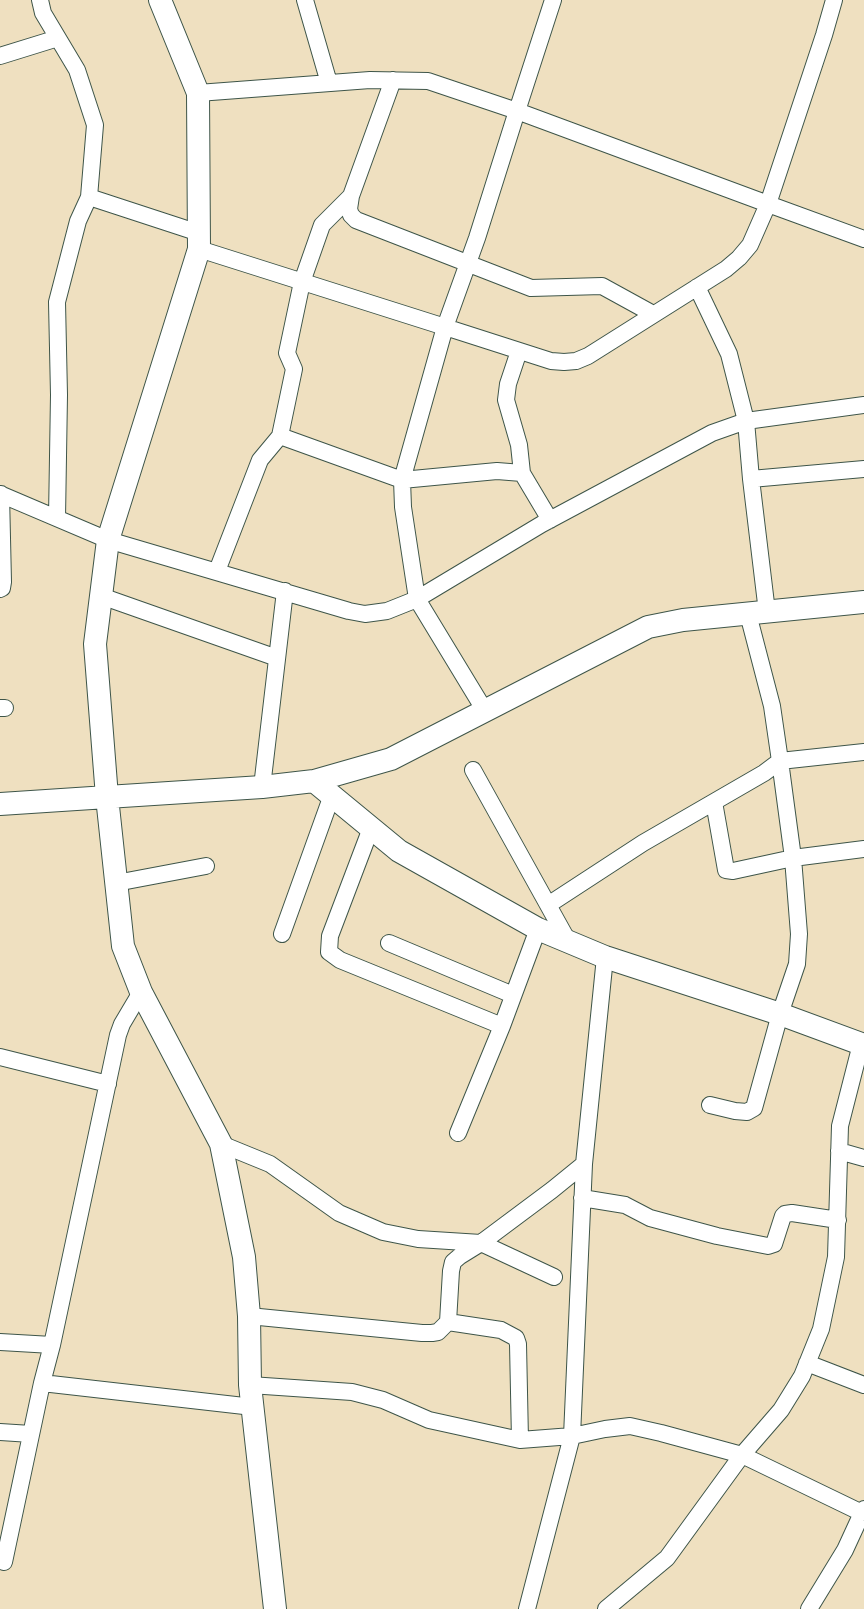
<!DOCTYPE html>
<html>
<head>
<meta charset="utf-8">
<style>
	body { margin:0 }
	canvas { display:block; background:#efe0c0 }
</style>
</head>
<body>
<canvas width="864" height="1609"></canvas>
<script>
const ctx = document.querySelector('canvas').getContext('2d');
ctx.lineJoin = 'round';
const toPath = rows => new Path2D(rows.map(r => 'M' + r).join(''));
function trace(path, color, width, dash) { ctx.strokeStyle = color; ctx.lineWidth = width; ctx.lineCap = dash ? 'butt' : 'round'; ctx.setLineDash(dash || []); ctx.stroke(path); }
const street = toPath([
	[40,0,43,13,77,70,95,125,89,197,78,221,57,302,59,395,57,518],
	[305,0,329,83],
	[553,0,517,111,768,204,824,35,834,0],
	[0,56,58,38],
	[393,80,351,196,349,209,351,215,356,220,531,288,602,286,653,314],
	[198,93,370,80,428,81,517,111,477,238,445,327,199,249],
	[89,197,199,233],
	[697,287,729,354,746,421,751,479],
	[519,351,508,384,506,400,519,445,522,473],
	[280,436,402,480,497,471,522,473,550,520],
	[0,494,108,540,349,611,365,614,387,611,417,599,542,524,712,433,746,421,864,405],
	[217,571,260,460,280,436,294,369,287,353,302,282,322,225,351,196],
	[0,589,2,588,3,582,1,494],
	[101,596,277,658],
	[767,612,751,479,864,469],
	[748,614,772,706,780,761,864,752],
	[0,708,5,708],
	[485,711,417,599,403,507,402,480,445,327,551,361,564,362,576,361,588,356,726,269,739,258,750,245,768,204,864,239],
	[473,770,568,941],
	[262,787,285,591],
	[714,802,726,870,733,871,793,858,864,849],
	[371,828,330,936,329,952,340,960,502,1026],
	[116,883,206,866],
	[548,905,643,843,764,773,780,761,793,858,799,934,797,964,780,1014,754,1108,747,1112,735,1111,710,1105],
	[282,934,332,795],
	[389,943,513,995],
	[0,1057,108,1084],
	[458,1133,502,1026,538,929],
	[221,1144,270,1164,339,1213,383,1232,418,1239,481,1243,554,1277],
	[839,1151,864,1158],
	[582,1198,625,1205,650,1218,717,1236,768,1246,774,1244,783,1216,785,1214,792,1213,838,1220],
	[249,1316,422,1333,432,1333,438,1332,448,1322,451,1271,453,1262,460,1256,481,1243,552,1190,584,1164],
	[448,1322,501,1330,516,1338,518,1344,520,1440],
	[0,1342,52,1345],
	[807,1363,864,1385],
	[42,1383,253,1407],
	[250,1385,352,1392,383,1400,429,1420,520,1440,572,1436,605,1429,630,1426,661,1433,742,1455,862,1513,864,1509],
	[0,1432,31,1434],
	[4,1562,42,1383,52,1345,118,1035,122,1024,141,992],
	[527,1609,572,1436,584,1164,605,957],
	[606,1609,667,1558,742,1455,781,1410,802,1376,821,1329,836,1257,840,1126,861,1044],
	[809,1609,845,1550,862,1513]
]);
const secondary = toPath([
	[160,0,198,93,199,249,108,540,95,644,107,797,262,787,314,781,391,759,648,627,683,620,864,602],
	[314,781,399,851,538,929,605,957,780,1014,864,1045],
	[0,804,107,797,123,946,141,992,221,1144,244,1257,249,1316,250,1385,275,1609]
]);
trace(street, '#3e5549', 18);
trace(secondary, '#3e5549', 24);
trace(street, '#fff', 16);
trace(secondary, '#fff', 22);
</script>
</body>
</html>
